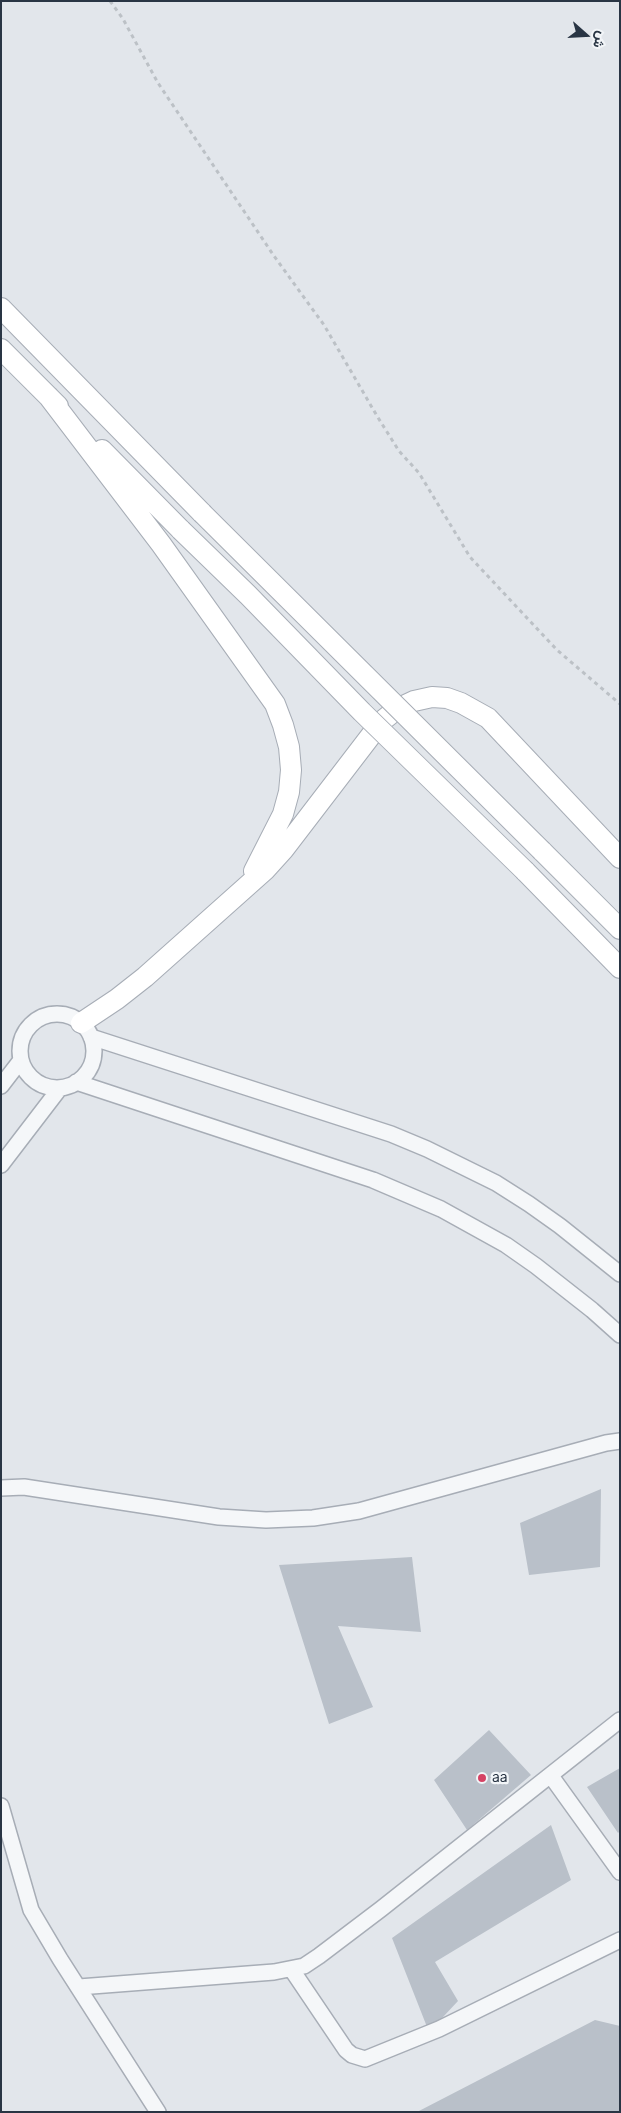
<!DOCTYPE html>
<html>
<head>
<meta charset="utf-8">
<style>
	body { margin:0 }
	#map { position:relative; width:621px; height:2113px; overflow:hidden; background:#e2e6eb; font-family:Inter,Vazirmatn,sans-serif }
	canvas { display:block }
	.frame { position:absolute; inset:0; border:2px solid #293544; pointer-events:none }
	.north { position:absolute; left:561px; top:10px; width:50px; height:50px; -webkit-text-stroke:4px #f2f5f8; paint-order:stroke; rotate:109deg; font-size:14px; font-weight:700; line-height:20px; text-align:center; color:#293544 }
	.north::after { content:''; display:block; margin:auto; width:18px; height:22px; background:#293544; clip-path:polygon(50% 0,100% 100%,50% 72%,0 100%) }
</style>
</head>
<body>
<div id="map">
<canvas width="621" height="2113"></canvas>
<div class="frame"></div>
<div class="north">ش</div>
</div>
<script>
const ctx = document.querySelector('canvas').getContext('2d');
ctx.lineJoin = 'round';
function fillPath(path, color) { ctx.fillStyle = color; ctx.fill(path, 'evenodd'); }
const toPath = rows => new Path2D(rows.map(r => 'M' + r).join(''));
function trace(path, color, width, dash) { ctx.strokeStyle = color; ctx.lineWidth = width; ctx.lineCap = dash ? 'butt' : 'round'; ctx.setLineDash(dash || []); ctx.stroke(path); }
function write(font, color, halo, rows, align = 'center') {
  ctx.font = font + ' Inter,sans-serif'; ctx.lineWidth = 4.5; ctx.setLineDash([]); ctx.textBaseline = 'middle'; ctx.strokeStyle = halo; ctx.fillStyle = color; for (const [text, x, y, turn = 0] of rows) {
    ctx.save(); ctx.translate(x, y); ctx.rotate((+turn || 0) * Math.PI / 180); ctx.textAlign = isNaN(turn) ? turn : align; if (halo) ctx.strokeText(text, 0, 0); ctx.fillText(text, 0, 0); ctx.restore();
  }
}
const building = toPath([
	[601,1489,600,1567,529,1575,520,1523],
	[412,1557,421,1632,338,1626,373,1707,329,1724,279,1565],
	[489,1730,531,1775,467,1830,434,1780],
	[620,1768,620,1831,618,1833,587,1787],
	[551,1825,571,1880,435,1962,458,2001,429,2032,392,1938],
	[595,2020,620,2026,620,2112,417,2112]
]);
const path = toPath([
	[110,1,123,19,158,83,274,256,324,325,377,416,399,451,419,473,470,557,557,650,620,704]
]);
const minor = toPath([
	'20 1051a37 37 0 1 1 74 0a37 37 0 1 1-74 0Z',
	[91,1037,391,1134,427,1149,496,1183,529,1204,560,1226,620,1274],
	[76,1082,373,1180,441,1209,506,1245,536,1266,592,1310,620,1335],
	[1,1086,21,1060],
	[1,1165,60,1088],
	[1,1488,24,1487,219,1517,266,1520,313,1518,359,1511,606,1443,620,1441],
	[551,1776,620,1872],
	[1,1806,31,1910,60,1959,158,2112],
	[292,1970,346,2050,352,2055,365,2059,439,2029,620,1940],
	[79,1987,274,1972,304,1966,319,1956,381,1909,620,1720]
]);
const secondary = toPath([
	[1,308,202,513],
	[1,349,58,406],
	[49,397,161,544,275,704,283,725,289,747,291,770,289,792,283,814,254,871],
	[102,450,181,530],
	[542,851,620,929],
	[525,871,620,968],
	[81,1023,117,999,145,977,265,870,284,849,382,721,397,709,414,701,432,697,447,698,461,703,488,718,620,858]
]);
const secondaryBridge = toPath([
	[202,513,542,851],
	[181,530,248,595,362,712,525,871]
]);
const markers = [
	[482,1778,5,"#d54264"]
];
const poiNames = [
	["aa",492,1778]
];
fillPath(building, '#b9c0c9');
trace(minor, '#a7adb6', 18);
trace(secondary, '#a7adb6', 22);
trace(path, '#bcc1c6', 3, [4, 4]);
trace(minor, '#f5f7f9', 15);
trace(secondary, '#fff', 20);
trace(secondaryBridge, '#a7adb6', 22, []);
trace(secondaryBridge, '#fff', 20);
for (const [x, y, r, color] of markers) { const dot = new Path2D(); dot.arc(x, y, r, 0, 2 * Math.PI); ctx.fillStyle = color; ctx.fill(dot); trace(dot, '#f2f5f8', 2); }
write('14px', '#293544', '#f2f5f8', poiNames, 'left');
</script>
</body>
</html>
